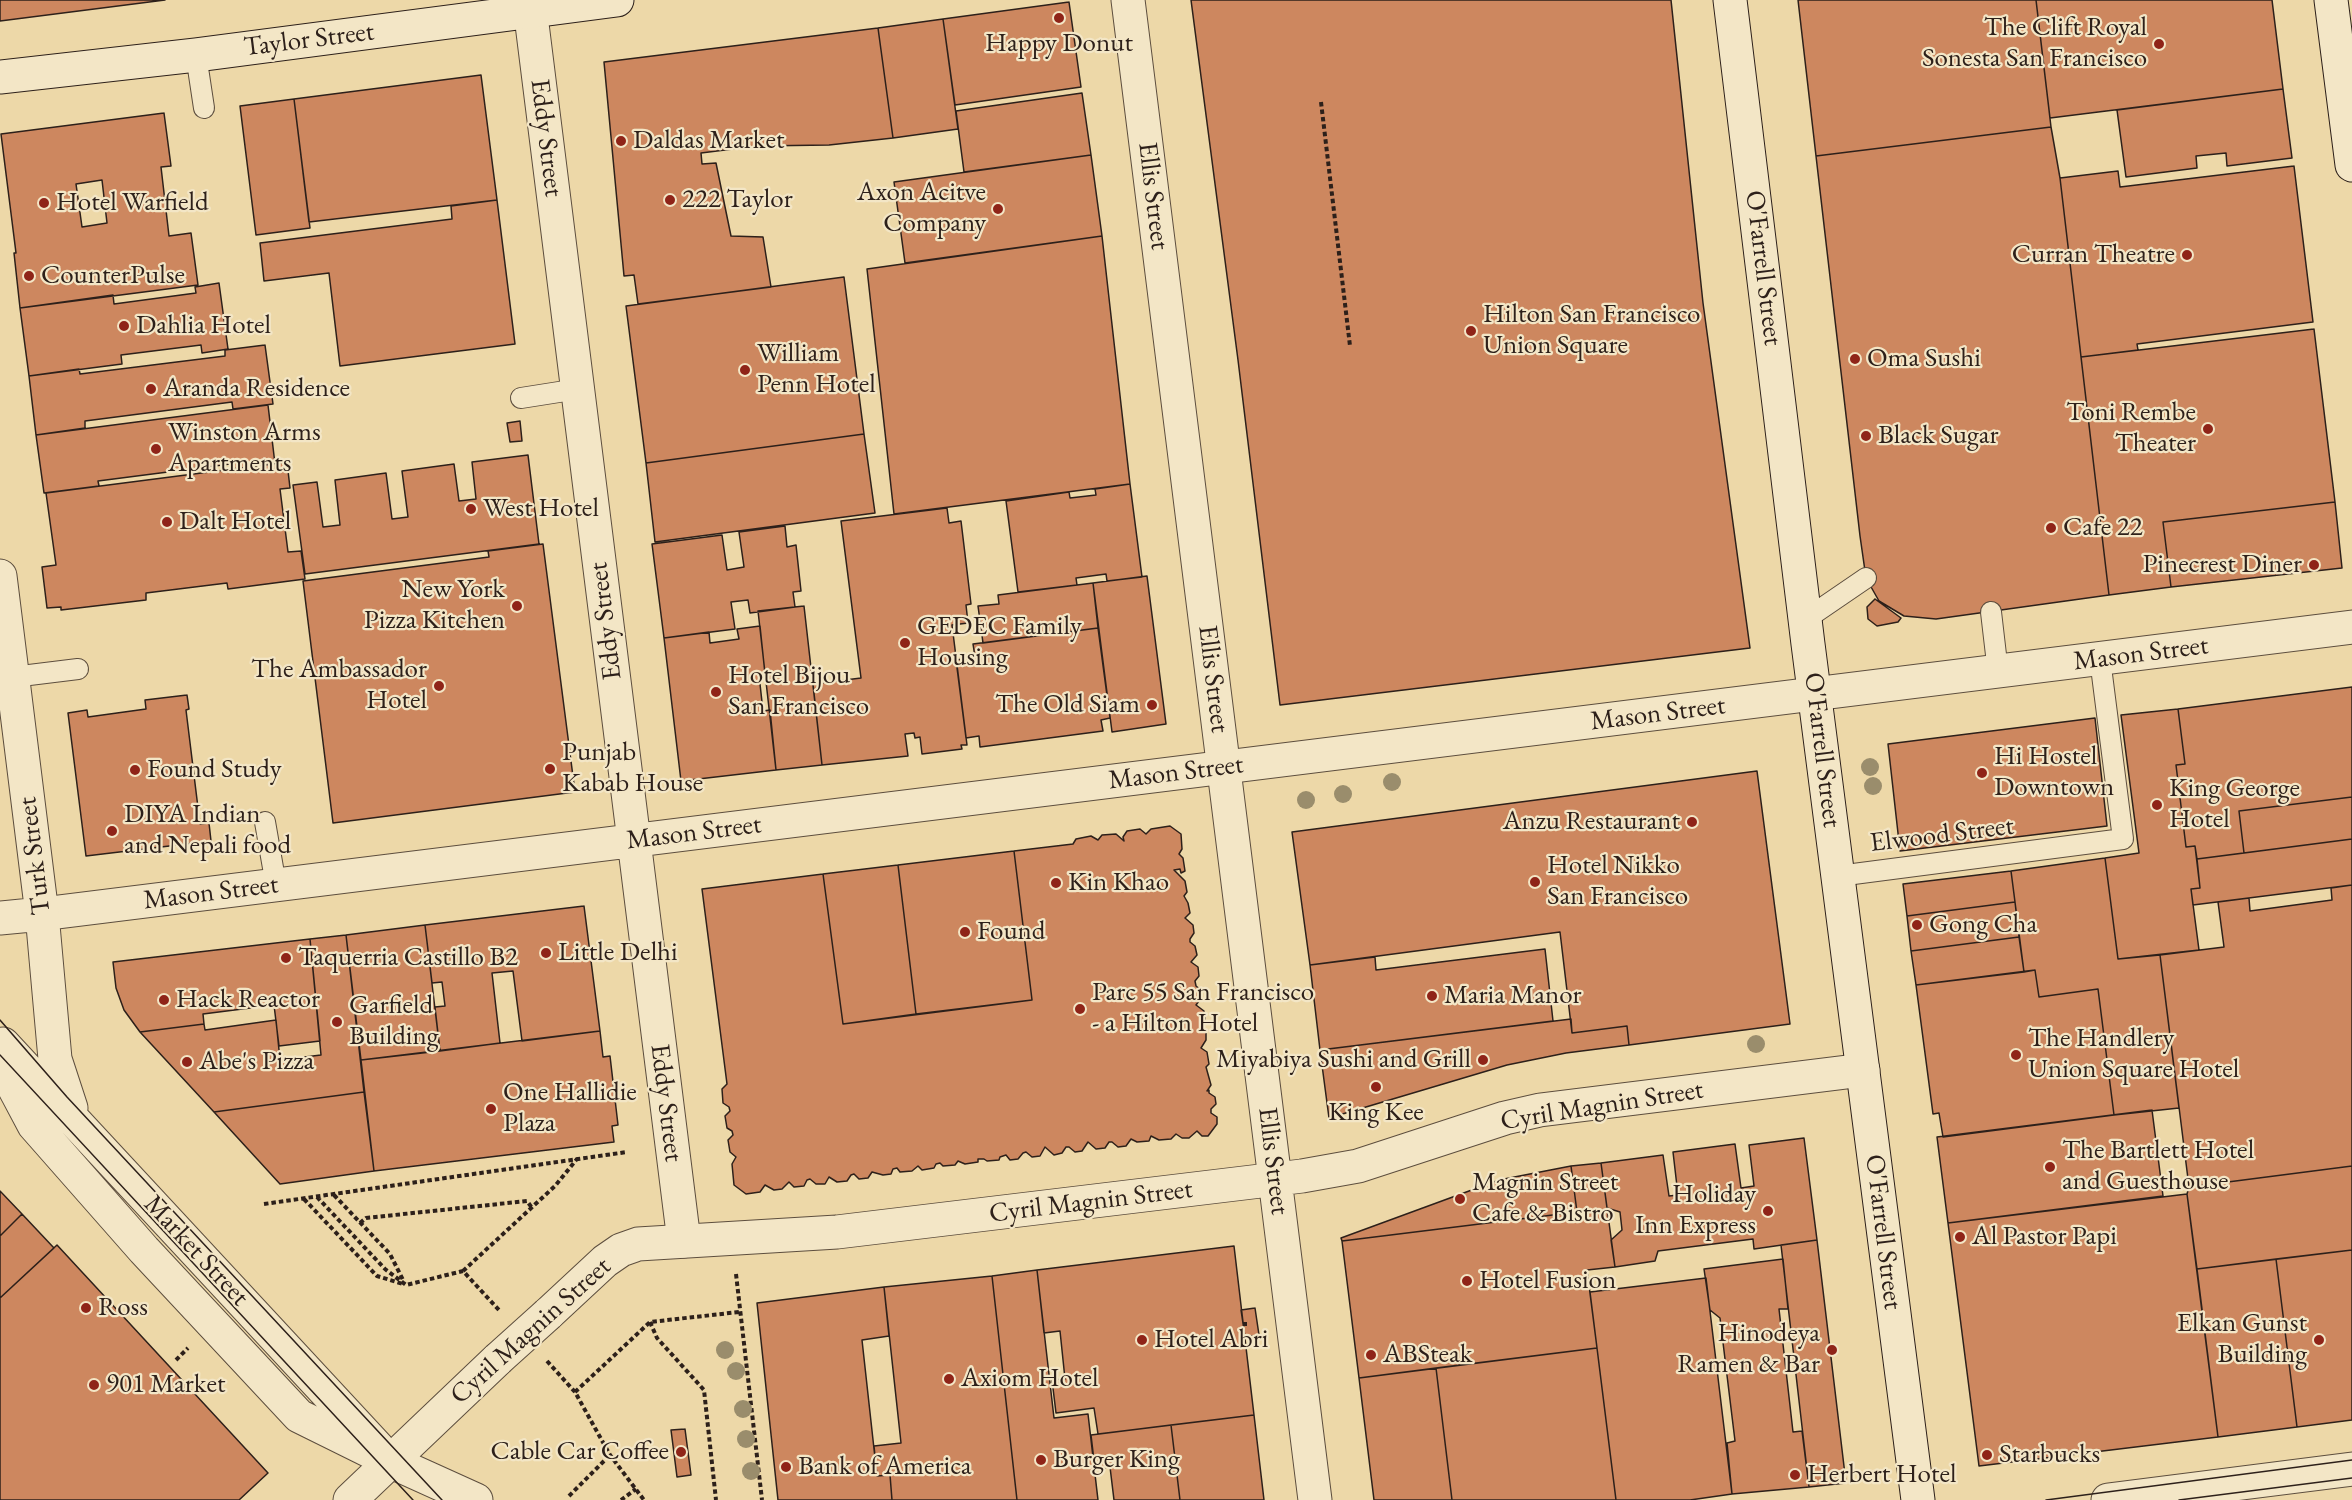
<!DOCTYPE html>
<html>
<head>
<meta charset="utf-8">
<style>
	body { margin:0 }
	canvas { display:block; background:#edd8a8 }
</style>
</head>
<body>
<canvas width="2352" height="1500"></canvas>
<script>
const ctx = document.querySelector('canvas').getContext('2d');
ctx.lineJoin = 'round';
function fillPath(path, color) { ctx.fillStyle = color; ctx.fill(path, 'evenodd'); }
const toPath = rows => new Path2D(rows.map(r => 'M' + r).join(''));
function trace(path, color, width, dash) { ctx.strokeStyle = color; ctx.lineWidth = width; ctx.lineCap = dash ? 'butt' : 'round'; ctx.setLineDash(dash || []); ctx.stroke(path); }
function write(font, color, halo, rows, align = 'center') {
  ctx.font = font + ' "EB Garamond",serif'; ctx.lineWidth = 4.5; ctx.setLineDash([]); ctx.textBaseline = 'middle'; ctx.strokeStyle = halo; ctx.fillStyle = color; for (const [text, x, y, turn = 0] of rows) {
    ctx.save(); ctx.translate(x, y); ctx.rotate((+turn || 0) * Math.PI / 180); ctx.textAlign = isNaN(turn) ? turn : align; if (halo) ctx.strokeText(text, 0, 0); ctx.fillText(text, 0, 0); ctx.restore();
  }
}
const building = toPath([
	[0,0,165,0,0,21,0,0],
	[1191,0,1671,0,1703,303,1750,648,1280,705,1238,360,1191,0],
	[1798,0,2036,0,2051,127,1816,156,1798,0],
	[2036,0,2272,0,2283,89,2050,118,2036,0],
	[1069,2,1081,87,955,105,943,19,1069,2],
	[943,19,958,129,893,138,878,28,943,19],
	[878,28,893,138,829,145,757,146,701,153,702,164,716,163,731,236,763,237,771,287,638,304,634,275,624,276,604,62,878,28],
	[481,75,497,200,309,222,294,99,481,75],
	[2283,89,2292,158,2227,166,2226,153,2196,156,2197,168,2126,177,2117,110,2283,89],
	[1082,93,1091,155,964,172,956,111,1082,93],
	[294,99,310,228,256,235,240,106,294,99],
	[164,113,171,166,161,167,169,236,191,233,198,285,20,308,14,253,16,253,1,134,164,113],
	[102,180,107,223,82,227,76,184,102,180],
	[2051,127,2060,178,2109,595,1936,619,1904,616,1879,601,1866,578,1860,536,1816,156,2051,127],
	[1091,155,1102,236,905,263,894,182,1091,155],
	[2294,166,2313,322,2137,344,2138,350,2081,357,2060,178,2118,171,2120,187,2294,166],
	[497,200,515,344,340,366,329,273,264,281,260,243,452,219,451,206,497,200],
	[1102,236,1130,484,894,514,867,269,1102,236],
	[844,277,864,434,646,463,626,306,844,277],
	[219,283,228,349,202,353,201,345,121,355,122,364,29,376,20,308,113,295,114,304,196,293,195,287,219,283],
	[2314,329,2335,502,2163,522,2171,587,2109,595,2081,357,2314,329],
	[265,345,273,404,233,409,232,402,85,421,85,428,36,435,29,376,79,369,80,374,225,356,225,350,265,345],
	[268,405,275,464,231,469,230,464,98,481,99,486,44,493,36,435,268,405],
	[520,421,522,441,510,442,507,423,520,421],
	[864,434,875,513,655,542,646,463,864,434],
	[528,455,539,544,305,574,293,485,317,482,323,527,340,525,335,480,386,473,392,519,408,517,402,471,454,464,459,501,476,499,472,462,528,455],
	[287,462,290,488,280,489,288,552,301,551,305,579,228,589,227,583,146,593,146,600,61,610,61,607,47,608,42,567,56,565,46,493,287,462],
	[1130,484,1142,577,1107,581,1106,574,1076,578,1077,585,1018,592,1006,501,1069,492,1070,498,1096,495,1095,489,1130,484],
	[2335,502,2342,568,2171,587,2163,522,2335,502],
	[947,508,949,523,961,521,971,604,966,605,968,623,952,625,967,745,961,745,962,749,922,754,920,737,915,738,914,733,905,734,908,756,822,765,813,684,861,678,841,521,947,508],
	[785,526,787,547,796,545,801,591,793,592,795,607,750,613,748,600,731,602,735,629,664,638,652,544,722,535,727,570,744,567,739,532,785,526],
	[543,544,575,792,333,823,303,581,489,557,488,551,543,544],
	[1147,576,1166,724,1112,732,1093,583,1147,576],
	[1093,583,1098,628,983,643,978,606,999,604,998,595,1093,583],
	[1875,599,1901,618,1898,622,1877,626,1868,619,1867,607,1875,599],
	[804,606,822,765,776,770,758,611,804,606],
	[760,626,765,674,759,675,763,711,770,710,776,770,681,781,664,638,709,632,710,643,739,639,737,629,760,626],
	[1098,628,1110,718,1101,720,1103,731,980,747,979,736,966,738,956,660,975,657,973,644,1098,628],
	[2352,687,2352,797,2239,811,2244,853,2197,859,2195,846,2186,847,2176,765,2185,764,2178,709,2352,687],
	[187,695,189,709,186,710,200,824,209,823,211,841,86,856,68,713,87,710,88,717,146,709,145,700,187,695],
	[2178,709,2185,764,2176,765,2186,847,2195,846,2200,888,2191,889,2199,950,2118,959,2105,858,2139,853,2121,715,2178,709],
	[2095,718,2107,826,1900,851,1888,744,2095,718],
	[1757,771,1790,1024,1629,1045,1627,1026,1572,1033,1560,932,1310,965,1292,832,1757,771],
	[2352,797,2352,839,2244,853,2239,811,2352,797],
	[1170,826,1181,834,1182,849,1179,854,1183,858,1185,871,1181,873,1180,869,1174,870,1185,881,1187,892,1184,896,1188,903,1190,913,1185,918,1193,925,1194,933,1190,939,1190,942,1195,946,1197,955,1191,962,1198,967,1199,976,1195,981,1196,986,1201,990,1202,997,1196,1005,1204,1011,1205,1019,1201,1025,1201,1029,1206,1033,1206,1040,1201,1048,1207,1052,1209,1064,1206,1067,1211,1085,1207,1091,1209,1090,1209,1093,1215,1097,1216,1104,1211,1109,1211,1113,1217,1117,1217,1124,1208,1136,1202,1136,1197,1131,1189,1138,1182,1138,1176,1134,1171,1139,1159,1140,1151,1136,1149,1141,1137,1142,1131,1139,1126,1146,1118,1147,1112,1142,1109,1142,1105,1148,1096,1149,1088,1142,1082,1151,1075,1152,1069,1147,1066,1147,1062,1153,1054,1155,1045,1147,1040,1156,1032,1157,1026,1152,1023,1153,1018,1159,1010,1160,1006,1155,1000,1157,999,1160,987,1161,984,1159,978,1159,978,1162,965,1164,958,1161,955,1165,943,1166,940,1163,936,1164,934,1168,922,1170,918,1166,912,1171,900,1172,897,1168,893,1169,891,1174,883,1175,872,1172,868,1178,859,1179,854,1174,851,1175,847,1181,837,1182,829,1177,825,1184,816,1184,810,1179,807,1180,804,1186,794,1187,789,1182,782,1189,774,1190,765,1185,760,1192,746,1194,734,1185,732,1164,736,1157,730,1152,728,1140,733,1135,732,1131,727,1128,725,1116,730,1111,729,1107,723,1103,722,1089,727,1084,702,889,823,874,843,1024,1032,1000,1014,851,1073,844,1076,839,1091,836,1098,840,1102,835,1116,834,1124,841,1123,837,1127,831,1140,829,1146,834,1151,829,1170,826],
	[2352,839,2352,885,2193,905,2191,889,2200,888,2197,859,2352,839],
	[1014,851,1032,1000,916,1014,898,865,1014,851],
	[2105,858,2118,959,2160,955,2179,1108,2114,1115,2098,989,2039,997,2035,970,2024,972,2011,871,2105,858],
	[898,865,916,1014,843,1024,823,874,898,865],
	[2011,871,2015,902,1907,916,1903,884,2011,871],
	[2352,885,2352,1166,2189,1187,2160,955,2224,947,2218,902,2249,898,2250,911,2332,900,2331,888,2352,885],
	[2015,902,2019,937,1911,951,1907,916,2015,902],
	[584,906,600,1031,522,1041,513,971,492,973,500,1043,440,1051,435,1007,445,1006,442,982,432,983,425,925,584,906],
	[425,925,440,1051,361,1060,346,935,425,925],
	[346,935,364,1092,214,1112,140,1032,204,1024,205,1030,276,1020,280,1060,321,1055,310,939,346,935],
	[2019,937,2024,972,1916,985,1911,951,2019,937],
	[310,939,320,1041,279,1046,274,1005,203,1014,204,1024,140,1032,124,1010,116,988,113,962,310,939],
	[1545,949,1553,1021,1320,1050,1310,965,1375,957,1376,970,1545,949],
	[2035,970,2039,997,2098,989,2114,1115,1943,1137,1939,1113,1933,1114,1916,985,2035,970],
	[1571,1019,1572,1033,1627,1026,1629,1045,1566,1053,1507,1065,1329,1118,1320,1050,1571,1019],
	[600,1031,603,1057,610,1056,618,1125,612,1126,614,1142,374,1171,361,1060,600,1031],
	[364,1092,374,1171,280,1184,214,1112,364,1092],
	[2152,1110,2163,1196,1948,1223,1937,1137,2152,1110],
	[1804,1138,1817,1240,1754,1249,1753,1239,1658,1251,1655,1261,1615,1267,1611,1240,1622,1230,1620,1212,1607,1208,1601,1163,1663,1155,1669,1196,1678,1195,1673,1152,1735,1144,1741,1188,1754,1186,1749,1145,1804,1138],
	[1601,1163,1615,1267,1587,1270,1597,1348,1359,1378,1342,1241,1577,1212,1571,1166,1601,1163],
	[1571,1166,1577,1212,1342,1241,1341,1238,1499,1180,1571,1166],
	[2352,1166,2352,1250,2197,1269,2187,1194,2189,1187,2352,1166],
	[0,1191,22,1214,0,1236,0,1191],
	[2187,1194,2218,1437,1979,1466,1948,1223,2187,1194],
	[22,1214,54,1248,0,1298,0,1236,22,1214],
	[1817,1240,1846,1483,1809,1487,1781,1245,1817,1240],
	[57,1245,268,1473,239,1500,0,1500,0,1298,57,1245],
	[1234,1246,1254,1415,1098,1434,1094,1408,1056,1413,1052,1380,1065,1379,1060,1331,1044,1333,1037,1270,1234,1246],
	[2352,1250,2352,1420,2297,1427,2276,1259,2352,1250],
	[1783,1259,1788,1309,1779,1309,1793,1432,1802,1431,1809,1487,1732,1494,1727,1443,1735,1441,1720,1318,1710,1310,1704,1269,1783,1259],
	[2276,1259,2297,1427,2218,1437,2197,1269,2276,1259],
	[1037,1270,1054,1418,1088,1414,1098,1500,1017,1500,992,1276,1037,1270],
	[992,1276,1017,1500,892,1500,890,1475,877,1476,874,1446,901,1443,884,1287,992,1276],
	[1706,1278,1732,1494,1690,1500,1616,1500,1590,1292,1706,1278],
	[884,1287,889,1336,862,1340,877,1476,890,1475,892,1500,778,1500,757,1303,884,1287],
	[1255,1308,1259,1335,1245,1337,1241,1310,1255,1308],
	[1597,1348,1616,1500,1452,1500,1436,1368,1597,1348],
	[1436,1368,1452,1500,1374,1500,1359,1378,1436,1368],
	[1254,1415,1264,1500,1180,1500,1171,1425,1254,1415],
	[1171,1425,1180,1500,1114,1500,1110,1467,1095,1469,1091,1435,1171,1425],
	[685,1429,691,1475,677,1477,671,1430,685,1429]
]);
const path = toPath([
	[1321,102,1350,346],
	[334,1195,390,1254,404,1282],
	[317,1197,385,1269,406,1285,463,1271,499,1310],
	[304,1199,377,1276,403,1284],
	[264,1204,627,1152],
	[360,1223,366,1218,527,1201,532,1208],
	[463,1271,555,1186,577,1159],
	[736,1274,762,1500],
	[650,1322,657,1338,704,1390,716,1500],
	[1243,1324,1247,1324],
	[176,1360,188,1348],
	[547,1361,575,1392,610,1455,644,1500],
	[575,1392,650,1322,739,1312],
	[569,1496,610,1455],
	[621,1500,636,1489]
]);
const service = toPath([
	[196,55,204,108],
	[521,398,578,389],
	[1991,612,1998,672],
	[1806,619,1866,578],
	[13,677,78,669],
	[265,822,276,885],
	[1838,876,2123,839,2100,659]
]);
const minor = toPath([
	[529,0,684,1241],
	[42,914,2352,627]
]);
const tertiary = toPath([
	[1128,0,1315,1500],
	[0,576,42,914,55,1059,71,1108],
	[0,918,42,914],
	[3,1044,378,1448],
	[0,1061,34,1125,144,1250,299,1416,392,1462,476,1500],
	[548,1314,605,1261,621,1250,638,1244,837,1232,1302,1176,1358,1166,1505,1118,1540,1110,1863,1070],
	[350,1500,498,1359],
	[2108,1500,2352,1469]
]);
const secondary = toPath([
	[1730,0,1808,644,1918,1500],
	[2331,0,2352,165],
	[0,77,196,55,617,0]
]);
const tram = toPath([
	[0,1020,67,1097,442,1500],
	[0,1055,413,1500],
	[2046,1500,2352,1460],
	[2179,1500,2352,1478]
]);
const tertiaryBridge = toPath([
	[498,1359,548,1314]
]);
const trees = [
	[1870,767],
	[1392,782],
	[1873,786],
	[1343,794],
	[1306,800],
	[1756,1044],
	[725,1350],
	[736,1371],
	[743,1409],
	[746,1439],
	[751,1471]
];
const markers = [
	[1059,18,6,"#8f2418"],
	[2159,44,6,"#8f2418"],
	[621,141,6,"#8f2418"],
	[670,200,6,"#8f2418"],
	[44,203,6,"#8f2418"],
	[998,209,6,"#8f2418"],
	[2187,255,6,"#8f2418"],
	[29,276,6,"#8f2418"],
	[124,326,6,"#8f2418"],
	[1471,331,6,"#8f2418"],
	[1855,359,6,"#8f2418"],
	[745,370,6,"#8f2418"],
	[151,389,6,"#8f2418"],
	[2208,429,6,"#8f2418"],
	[1866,436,6,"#8f2418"],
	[156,449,6,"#8f2418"],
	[471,509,6,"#8f2418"],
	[167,522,6,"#8f2418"],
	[2051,528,6,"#8f2418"],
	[2314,565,6,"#8f2418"],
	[517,606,6,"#8f2418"],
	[905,643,6,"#8f2418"],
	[439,686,6,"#8f2418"],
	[716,692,6,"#8f2418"],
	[1152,705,6,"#8f2418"],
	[550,769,6,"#8f2418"],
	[135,770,6,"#8f2418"],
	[1982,773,6,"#8f2418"],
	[2157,805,6,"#8f2418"],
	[1692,822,6,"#8f2418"],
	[112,831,6,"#8f2418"],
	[1535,882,6,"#8f2418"],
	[1056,883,6,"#8f2418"],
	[1917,925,6,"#8f2418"],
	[965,932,6,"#8f2418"],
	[546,953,6,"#8f2418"],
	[286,958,6,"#8f2418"],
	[1432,996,6,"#8f2418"],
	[164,1000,6,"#8f2418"],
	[1080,1009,6,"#8f2418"],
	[337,1022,6,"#8f2418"],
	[2016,1055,6,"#8f2418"],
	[1483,1060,6,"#8f2418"],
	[187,1062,6,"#8f2418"],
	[1376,1087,6,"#8f2418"],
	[491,1109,6,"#8f2418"],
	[2050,1167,6,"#8f2418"],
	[1460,1199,6,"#8f2418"],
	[1768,1211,6,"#8f2418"],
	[1960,1237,6,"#8f2418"],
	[1467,1281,6,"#8f2418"],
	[86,1308,6,"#8f2418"],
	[1142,1340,6,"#8f2418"],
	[2319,1340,6,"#8f2418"],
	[1832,1350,6,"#8f2418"],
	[1371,1355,6,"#8f2418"],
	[949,1379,6,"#8f2418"],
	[94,1385,6,"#8f2418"],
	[681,1452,6,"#8f2418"],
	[1987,1455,6,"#8f2418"],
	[1041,1460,6,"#8f2418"],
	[786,1467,6,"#8f2418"],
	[1795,1475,6,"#8f2418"]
];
const poiNames = [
	["The Clift Royal",2147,28,"right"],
	["Sonesta San Francisco",2147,59,"right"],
	["Happy Donut",1059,44,"center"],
	["Daldas Market",633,141],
	["Axon Acitve",986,193,"right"],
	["Company",986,224,"right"],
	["222 Taylor",682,200],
	["Hotel Warfield",56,203],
	["Curran Theatre",2175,255,"right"],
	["CounterPulse",41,276],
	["Hilton San Francisco",1483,315],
	["Union Square",1483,346],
	["Dahlia Hotel",136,326],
	["William",757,354],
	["Penn Hotel",757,385],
	["Oma Sushi",1867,359],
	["Aranda Residence",163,389],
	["Toni Rembe",2196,413,"right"],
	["Theater",2196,444,"right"],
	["Winston Arms",168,433],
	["Apartments",168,464],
	["Black Sugar",1878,436],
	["West Hotel",483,509],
	["Dalt Hotel",179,522],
	["Cafe 22",2063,528],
	["Pinecrest Diner",2302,565,"right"],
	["New York",505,590,"right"],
	["Pizza Kitchen",505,621,"right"],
	["GEDEC Family",917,627],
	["Housing",917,658],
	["The Ambassador",427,670,"right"],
	["Hotel",427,701,"right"],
	["Hotel Bijou",728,676],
	["San Francisco",728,707],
	["The Old Siam",1140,705,"right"],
	["Punjab",562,753],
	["Kabab House",562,784],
	["Hi Hostel",1994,757],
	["Downtown",1994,788],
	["Found Study",147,770],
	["King George",2169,789],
	["Hotel",2169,820],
	["DIYA Indian",124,815],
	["and Nepali food",124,846],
	["Anzu Restaurant",1680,822,"right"],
	["Hotel Nikko",1547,866],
	["San Francisco",1547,897],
	["Kin Khao",1068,883],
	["Gong Cha",1929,925],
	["Found",977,932],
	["Little Delhi",558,953],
	["Taquerria Castillo B2",298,958],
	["Parc 55 San Francisco",1092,993],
	["- a Hilton Hotel",1092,1024],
	["Maria Manor",1444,996],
	["Hack Reactor",176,1000],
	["Garfield",349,1006],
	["Building",349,1037],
	["The Handlery",2028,1039],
	["Union Square Hotel",2028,1070],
	["Miyabiya Sushi and Grill",1471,1060,"right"],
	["Abe's Pizza",199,1062],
	["One Hallidie",503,1093],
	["Plaza",503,1124],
	["King Kee",1376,1113,"center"],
	["The Bartlett Hotel",2062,1151],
	["and Guesthouse",2062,1182],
	["Magnin Street",1472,1183],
	["Cafe & Bistro",1472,1214],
	["Holiday",1756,1195,"right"],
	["Inn Express",1756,1226,"right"],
	["Al Pastor Papi",1972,1237],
	["Hotel Fusion",1479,1281],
	["Ross",98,1308],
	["Elkan Gunst",2307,1324,"right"],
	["Building",2307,1355,"right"],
	["Hinodeya",1820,1334,"right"],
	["Ramen & Bar",1820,1365,"right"],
	["Hotel Abri",1154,1340],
	["ABSteak",1383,1355],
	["Axiom Hotel",961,1379],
	["901 Market",106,1385],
	["Cable Car Coffee",669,1452,"right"],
	["Starbucks",1999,1455],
	["Burger King",1053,1460],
	["Bank of America",798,1467],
	["Herbert Hotel",1807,1475]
];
const streetNames = [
	["Taylor Street",309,40,-7],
	["Eddy Street",546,138,83],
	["Ellis Street",1153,196,83],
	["O'Farrell Street",1763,268,83],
	["Eddy Street",606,621,-97],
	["Mason Street",2141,654,-7],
	["Ellis Street",1213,679,83],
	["Mason Street",1658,714,-7],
	["O'Farrell Street",1822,750,83],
	["Mason Street",1176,773,-7],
	["Mason Street",694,833,-7],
	["Elwood Street",1942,835,-7],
	["Turk Street",35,856,-97],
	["Mason Street",211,893,-7],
	["Eddy Street",666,1103,83],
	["Cyril Magnin Street",1602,1106,-9],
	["Ellis Street",1273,1161,83],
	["Cyril Magnin Street",1091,1202,-7],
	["O'Farrell Street",1883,1232,83],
	["Market Street",196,1251,47],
	["Cyril Magnin Street",531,1331,-42]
];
fillPath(building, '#cd875f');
trace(building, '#2d201a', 1.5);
trace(service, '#5d4e3e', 22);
trace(minor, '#5d4e3e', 35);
trace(tertiary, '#5d4e3e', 35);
trace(secondary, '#2d201a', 35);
trace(path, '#2d201a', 4, [4.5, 3]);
trace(service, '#f3e6c6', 20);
trace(minor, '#f3e6c6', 33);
trace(tertiary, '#f3e6c6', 33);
trace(secondary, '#f3e6c6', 33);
trace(tram, '#2d201a', 1.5);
trace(tertiaryBridge, '#5d4e3e', 35, []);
trace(tertiaryBridge, '#f3e6c6', 33);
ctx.fillStyle = '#9a8d6c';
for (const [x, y] of trees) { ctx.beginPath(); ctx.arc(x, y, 9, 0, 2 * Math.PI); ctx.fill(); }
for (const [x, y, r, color] of markers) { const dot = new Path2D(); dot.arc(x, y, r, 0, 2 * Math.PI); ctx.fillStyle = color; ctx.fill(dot); trace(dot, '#f3e6c6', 2); }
write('27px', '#2d201a', '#f3e6c6', poiNames, 'left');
write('27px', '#2d201a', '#f3e6c6', streetNames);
</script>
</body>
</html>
